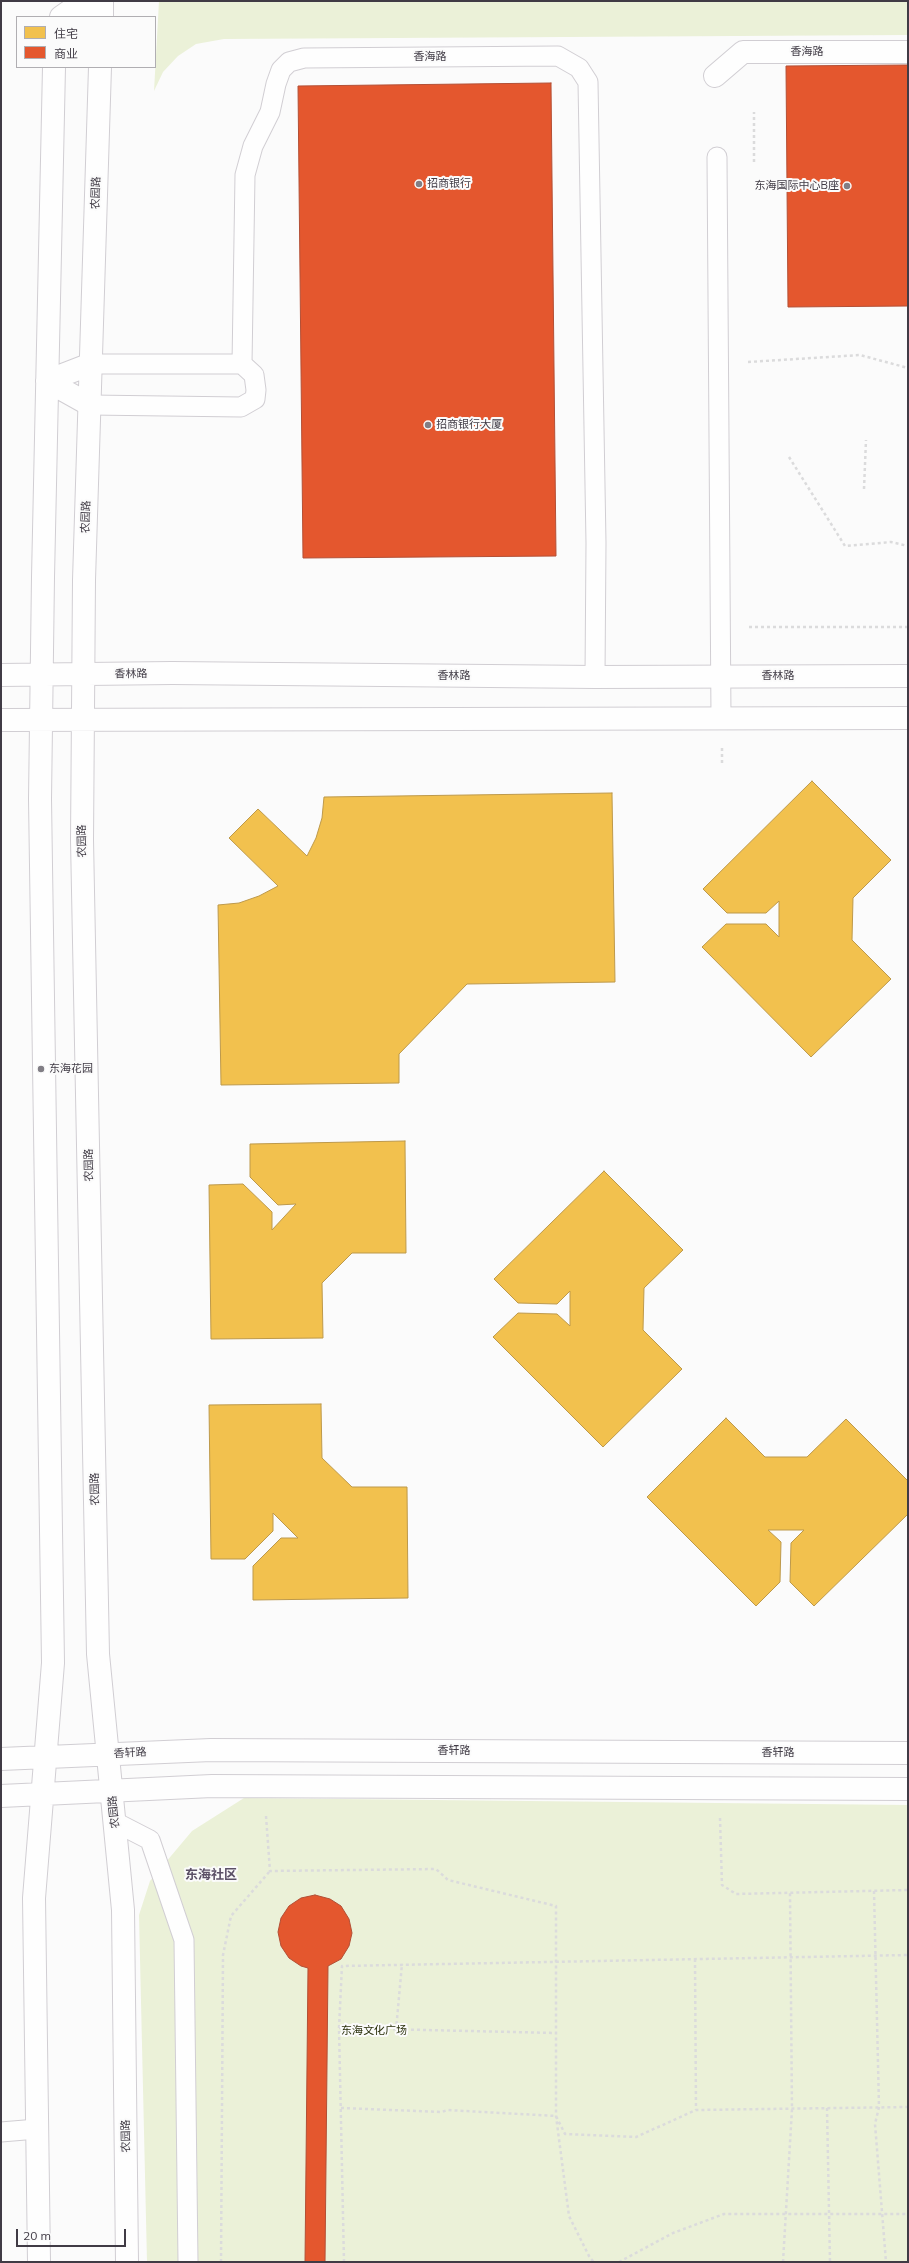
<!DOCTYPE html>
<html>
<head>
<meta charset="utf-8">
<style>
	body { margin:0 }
	#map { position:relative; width:909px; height:2263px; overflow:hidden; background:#fbfbfb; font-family:Mulish,"Noto Sans SC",sans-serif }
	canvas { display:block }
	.frame { position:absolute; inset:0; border:2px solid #403b45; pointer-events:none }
	.legend { position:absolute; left:16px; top:16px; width:140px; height:52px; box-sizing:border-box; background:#fbfbfb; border:1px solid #b0aeb2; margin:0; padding:5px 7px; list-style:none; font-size:12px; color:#403b45 }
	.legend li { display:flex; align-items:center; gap:8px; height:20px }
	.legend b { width:20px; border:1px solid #b0aeb2 }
	.scale { position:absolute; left:16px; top:2229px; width:110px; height:18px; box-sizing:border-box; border:2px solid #403b45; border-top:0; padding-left:5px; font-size:12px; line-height:14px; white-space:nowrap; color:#403b45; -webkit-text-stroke:3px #fbfbfb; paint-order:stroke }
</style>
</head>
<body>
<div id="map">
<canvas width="909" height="2263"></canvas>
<div class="frame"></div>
<ul class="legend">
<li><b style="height:11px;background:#f2c14e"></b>住宅</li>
<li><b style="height:11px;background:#e4572e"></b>商业</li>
</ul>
<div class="scale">20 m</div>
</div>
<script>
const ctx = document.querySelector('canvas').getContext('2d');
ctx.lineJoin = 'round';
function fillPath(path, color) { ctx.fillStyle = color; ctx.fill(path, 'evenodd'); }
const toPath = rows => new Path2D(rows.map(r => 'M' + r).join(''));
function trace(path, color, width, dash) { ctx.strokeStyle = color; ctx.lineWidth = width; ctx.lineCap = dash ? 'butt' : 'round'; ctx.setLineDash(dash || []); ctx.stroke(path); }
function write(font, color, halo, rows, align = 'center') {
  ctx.font = font + ' Mulish,"Noto Sans SC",sans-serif'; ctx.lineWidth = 4; ctx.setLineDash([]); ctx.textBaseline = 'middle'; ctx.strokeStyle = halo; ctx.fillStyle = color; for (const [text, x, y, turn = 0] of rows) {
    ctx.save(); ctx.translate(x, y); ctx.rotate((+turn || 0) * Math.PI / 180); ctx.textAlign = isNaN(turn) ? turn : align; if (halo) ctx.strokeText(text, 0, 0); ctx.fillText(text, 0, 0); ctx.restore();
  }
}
const green = toPath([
	[159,1,908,1,908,35,224,39,196,44,178,56,163,72,154,91],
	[244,1798,908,1805,908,2262,147,2262,139,1915,150,1881,192,1831]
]);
const homes = toPath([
	[812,781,891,860,853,898,852,940,891,979,811,1057,702,947,726,924,766,924,779,937,779,901,766,913,727,913,703,889,812,781],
	[612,793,615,982,467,984,399,1054,399,1083,221,1085,218,905,239,903,259,896,278,886,229,838,258,809,307,856,316,838,322,818,324,797,612,793],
	[405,1141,406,1253,352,1253,322,1283,323,1338,211,1339,209,1185,243,1184,272,1212,272,1230,296,1204,278,1205,250,1177,250,1144,405,1141],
	[604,1171,683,1250,644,1288,643,1330,682,1369,603,1447,493,1337,518,1313,557,1314,570,1326,570,1291,557,1304,518,1303,494,1279,604,1171],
	[321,1404,322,1458,352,1487,407,1487,408,1598,253,1600,253,1566,281,1538,298,1538,273,1513,273,1531,245,1559,211,1559,209,1405,321,1404],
	[726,1418,765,1457,807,1457,846,1419,908,1481,908,1514,814,1606,790,1582,791,1543,804,1530,768,1530,781,1542,780,1582,756,1606,647,1497,726,1418]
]);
const shops = toPath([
	[908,65,908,306,788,307,786,66,908,65],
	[551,83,556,556,303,558,298,86,551,83],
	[315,1895,330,1899,341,1906,349,1919,352,1933,349,1946,341,1959,328,1966,325,2262,305,2262,308,1968,301,1966,289,1958,281,1946,278,1932,281,1918,289,1906,301,1898,315,1895]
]);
const path = toPath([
	[754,162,754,112],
	[748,362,860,355,908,368],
	[789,457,845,546,891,542,908,546],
	[864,489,866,440],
	[749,627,908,627],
	[722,748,722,763],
	[266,1816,270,1871,436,1869,448,1880,556,1906,556,2116,569,2216,590,2258,594,2262],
	[720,1818,722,1885,736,1894,908,1890],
	[874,1891,879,2107,875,2124,886,2262],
	[695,1959,696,2110],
	[339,2028,556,2033],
	[396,2030,402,1964],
	[341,2108,442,2112,447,2110,556,2116,565,2134,636,2137,696,2110,908,2107],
	[827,2108,830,2262],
	[221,2262,223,1955,231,1916,270,1871],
	[344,2262,339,2028,342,1966,908,1955],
	[619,2262,673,2233,724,2214,908,2214],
	[783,2262,792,2109,790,1893]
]);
const lane = toPath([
	[717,157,721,718],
	[242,364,245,175,253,146,270,112,276,84,281,70,289,62,304,58,558,56,579,68,588,82,596,543,595,677],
	[90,405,241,407,255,399,256,390,254,375,242,364,91,364],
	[115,1822,150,1840,184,1940,188,2262],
	[1,2132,37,2129]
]);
const street = toPath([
	[715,76,743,52,908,52]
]);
const secondary = toPath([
	[61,17,71,10,88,11,95,17],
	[102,17,102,1],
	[100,67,84,580,82,840,98,1654,123,1910,127,2262],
	[47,381,90,405],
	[47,381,91,364],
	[1,675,172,673,595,677,908,676],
	[1,720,908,718],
	[1,1759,211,1750,908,1753],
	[1,1796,212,1786,908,1789],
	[39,2262,34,1898,53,1663,40,799,43,577,54,67]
]);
const markers = [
	[419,184,4,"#817e85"],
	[847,186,4,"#817e85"],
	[428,425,4,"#817e85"],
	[41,1069,4,"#817e85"]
];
const streetNames = [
	["香海路",807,52],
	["香海路",430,57],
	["农园路",96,193,-88],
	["农园路",86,517,-88],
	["香林路",131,674,-1],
	["香林路",454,676],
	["香林路",778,676],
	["农园路",82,841,-91],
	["农园路",89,1165,-91],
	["农园路",95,1489,-91],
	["香轩路",454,1751],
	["香轩路",130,1753,-3],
	["香轩路",778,1753],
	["农园路",114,1812,-96],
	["农园路",126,2136,-91]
];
const poiNames = [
	["招商银行",427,184],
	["东海国际中心B座",839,186,"right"],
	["招商银行大厦",436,425],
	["东海花园",49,1069]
];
const parkNames = [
	["东海文化广场",374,2031]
];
const quarterNames = [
	["东海社区",211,1875]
];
fillPath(green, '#ebf1d8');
fillPath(homes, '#f2c14e');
trace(homes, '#bd994b', 1);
fillPath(shops, '#e4572e');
trace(shops, '#b34f35', 1);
trace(lane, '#d1ced3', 21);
trace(street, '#d1ced3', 24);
trace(secondary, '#d1ced3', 24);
trace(path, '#dbdbdc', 2.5, [3, 3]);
trace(lane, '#fefefe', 19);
trace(street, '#fefefe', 22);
trace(secondary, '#fefefe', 22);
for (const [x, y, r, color] of markers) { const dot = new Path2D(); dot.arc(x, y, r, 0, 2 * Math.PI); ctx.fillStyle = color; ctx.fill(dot); trace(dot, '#fbfbfb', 1.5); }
write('11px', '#403b45', '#fbfbfb', streetNames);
write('11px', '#403b45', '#fbfbfb', poiNames, 'left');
write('11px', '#2b310c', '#fbfbfb', parkNames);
write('bold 13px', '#5b5066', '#fbfbfb', quarterNames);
</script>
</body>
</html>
